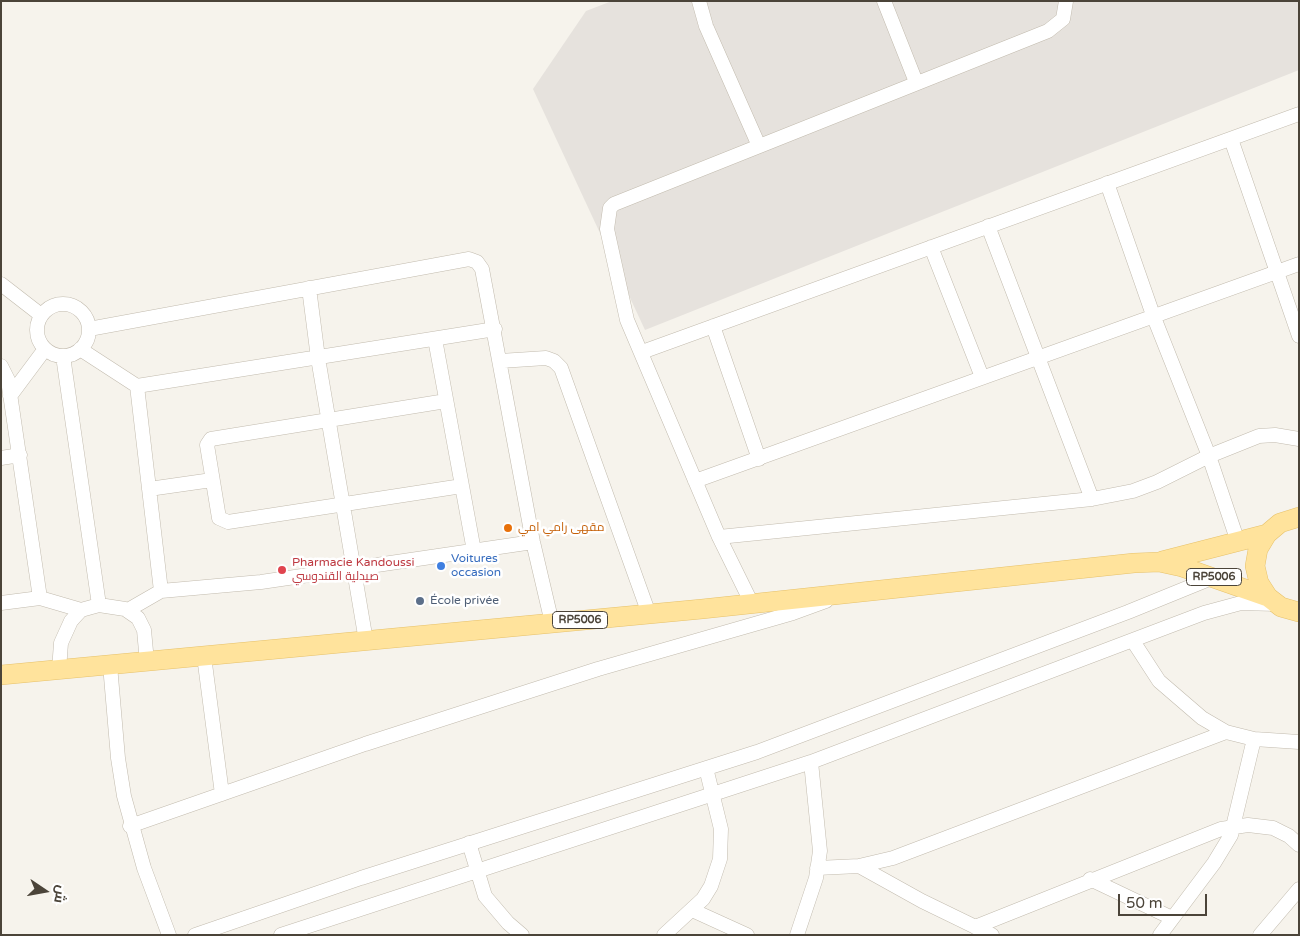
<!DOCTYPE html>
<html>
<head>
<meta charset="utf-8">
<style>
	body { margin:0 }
	#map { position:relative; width:1300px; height:936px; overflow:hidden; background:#f6f3ec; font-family:"Varela Round",Cairo,sans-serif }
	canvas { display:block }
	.frame { position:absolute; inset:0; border:2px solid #4b4439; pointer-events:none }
	.north { position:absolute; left:20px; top:866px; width:50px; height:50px; -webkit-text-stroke:4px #fff; paint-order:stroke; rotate:102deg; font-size:14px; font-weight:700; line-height:20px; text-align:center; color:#4b4439 }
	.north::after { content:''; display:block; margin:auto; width:18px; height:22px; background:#4b4439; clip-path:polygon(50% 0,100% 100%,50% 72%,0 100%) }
	.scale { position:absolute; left:1118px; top:894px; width:89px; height:22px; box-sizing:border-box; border:2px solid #4b4439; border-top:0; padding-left:6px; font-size:15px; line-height:18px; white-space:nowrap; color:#4b4439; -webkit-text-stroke:4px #fff; paint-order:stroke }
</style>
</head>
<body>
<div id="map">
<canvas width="1300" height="936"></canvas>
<div class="frame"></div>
<div class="north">ش</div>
<div class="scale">50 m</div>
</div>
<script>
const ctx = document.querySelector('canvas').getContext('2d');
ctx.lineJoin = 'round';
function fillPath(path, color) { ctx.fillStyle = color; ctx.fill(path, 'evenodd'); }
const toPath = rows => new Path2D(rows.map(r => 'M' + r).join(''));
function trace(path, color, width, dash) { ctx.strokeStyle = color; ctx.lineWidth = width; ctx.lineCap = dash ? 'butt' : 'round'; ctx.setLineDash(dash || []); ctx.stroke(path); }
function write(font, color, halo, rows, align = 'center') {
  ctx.font = font + ' "Varela Round",Cairo,sans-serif'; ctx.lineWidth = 5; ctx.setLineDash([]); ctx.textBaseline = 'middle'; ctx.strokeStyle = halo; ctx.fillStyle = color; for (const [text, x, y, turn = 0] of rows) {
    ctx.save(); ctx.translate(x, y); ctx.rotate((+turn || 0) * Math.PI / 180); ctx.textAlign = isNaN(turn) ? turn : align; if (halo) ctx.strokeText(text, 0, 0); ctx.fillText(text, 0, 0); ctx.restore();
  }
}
const industrial = toPath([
	[612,1,1299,1,1299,70,645,330,533,89,586,11]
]);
const minor = toPath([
	[699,1,706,26,759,146],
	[884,1,916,82],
	[1231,139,1299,336],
	[1107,183,1153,315,1209,456,1238,542],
	[988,226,1092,499],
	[931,247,982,377],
	[1,284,41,315],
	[309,288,318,358,366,641],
	'37 330a26 26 0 1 1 52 0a26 26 0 1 1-52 0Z',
	[713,326,759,459],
	[89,329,469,259,477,262,482,269,533,542,552,623],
	[435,339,474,551],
	[80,349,137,386,495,329],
	[642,352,1299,114],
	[63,356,99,605],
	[500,361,546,358,554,361,561,368,649,614],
	[1,366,8,380,40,598],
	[137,386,161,591],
	[10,396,45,349],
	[446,401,211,439,207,445,219,518,228,522,462,486],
	[1,458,20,455],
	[695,481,1299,264],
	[149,489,212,480],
	[719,537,1092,499,1133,491,1157,482,1209,456,1259,436,1275,435,1299,439],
	[1,603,40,598,81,610],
	[752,604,719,537,627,320,607,229,610,208,614,204,1048,31,1063,19,1066,1],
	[128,610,161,591,261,582,533,542],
	[1133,641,1159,681,1202,718,1226,732,1254,739,1299,742],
	[204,656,222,794],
	[110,665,118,758,124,796,144,868,169,935],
	[59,670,61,643,71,621,81,610,99,605,125,609,138,618,144,630,147,662],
	[130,826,365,744,598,669,793,613,826,601],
	[469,843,485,896,508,923,522,935],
	[859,866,922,901,992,935],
	[817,868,859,866,893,858,1226,732],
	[1090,879,1172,918],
	[692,910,747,935],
	[975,927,1221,829,1248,825,1273,828,1289,836,1299,845],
	[195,935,361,878,757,752,1128,612,1214,577],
	[281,935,811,762,1204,613,1241,603,1276,604],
	[664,935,703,899,711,886,720,859,721,829,706,768],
	[797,935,816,878,820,851,811,762],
	[1160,935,1214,863,1231,835,1254,739],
	[1260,935,1299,889]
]);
const major = toPath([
	[1299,517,1280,523,1267,534,1258,549,1255,566,1259,583,1268,597,1281,607,1299,612],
	[1162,561,1267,534],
	[1,675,702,609,1134,563,1159,562,1182,567,1268,597]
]);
const markers = [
	[508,528,5,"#e8710a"],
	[441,566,5,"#3f7fe0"],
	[282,570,5,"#e0444e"],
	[420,601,5,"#5c6f8a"]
];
const shields = [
	[1214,577,55],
	[580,620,55]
];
const shieldNames = [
	["RP5006",1214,577],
	["RP5006",580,620]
];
const foodNames = [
	["مقهى رامي امي",518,528]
];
const shopNames = [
	["Voitures",451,559],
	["occasion",451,573]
];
const healthNames = [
	["Pharmacie Kandoussi",292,563],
	["صيدلية القندوسي",292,577]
];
const serviceNames = [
	["École privée",430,601]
];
fillPath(industrial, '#e6e2dd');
trace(minor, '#c2bbae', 15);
trace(major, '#e6c16a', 20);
trace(minor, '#fff', 14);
trace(major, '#ffe39c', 19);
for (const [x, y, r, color] of markers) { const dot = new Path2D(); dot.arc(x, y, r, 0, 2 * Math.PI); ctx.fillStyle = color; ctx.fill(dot); trace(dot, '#fff', 2); }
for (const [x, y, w] of shields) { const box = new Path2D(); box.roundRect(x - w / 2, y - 8.5, w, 17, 4); ctx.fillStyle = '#fff'; ctx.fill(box); trace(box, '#4b4439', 1); }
write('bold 11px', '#4b4439', null, shieldNames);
write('12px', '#c56008', '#fff', foodNames, 'left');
write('12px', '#366cbe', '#fff', shopNames, 'left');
write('12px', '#be3a42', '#fff', healthNames, 'left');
write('12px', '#4e5e75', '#fff', serviceNames, 'left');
</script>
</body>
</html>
